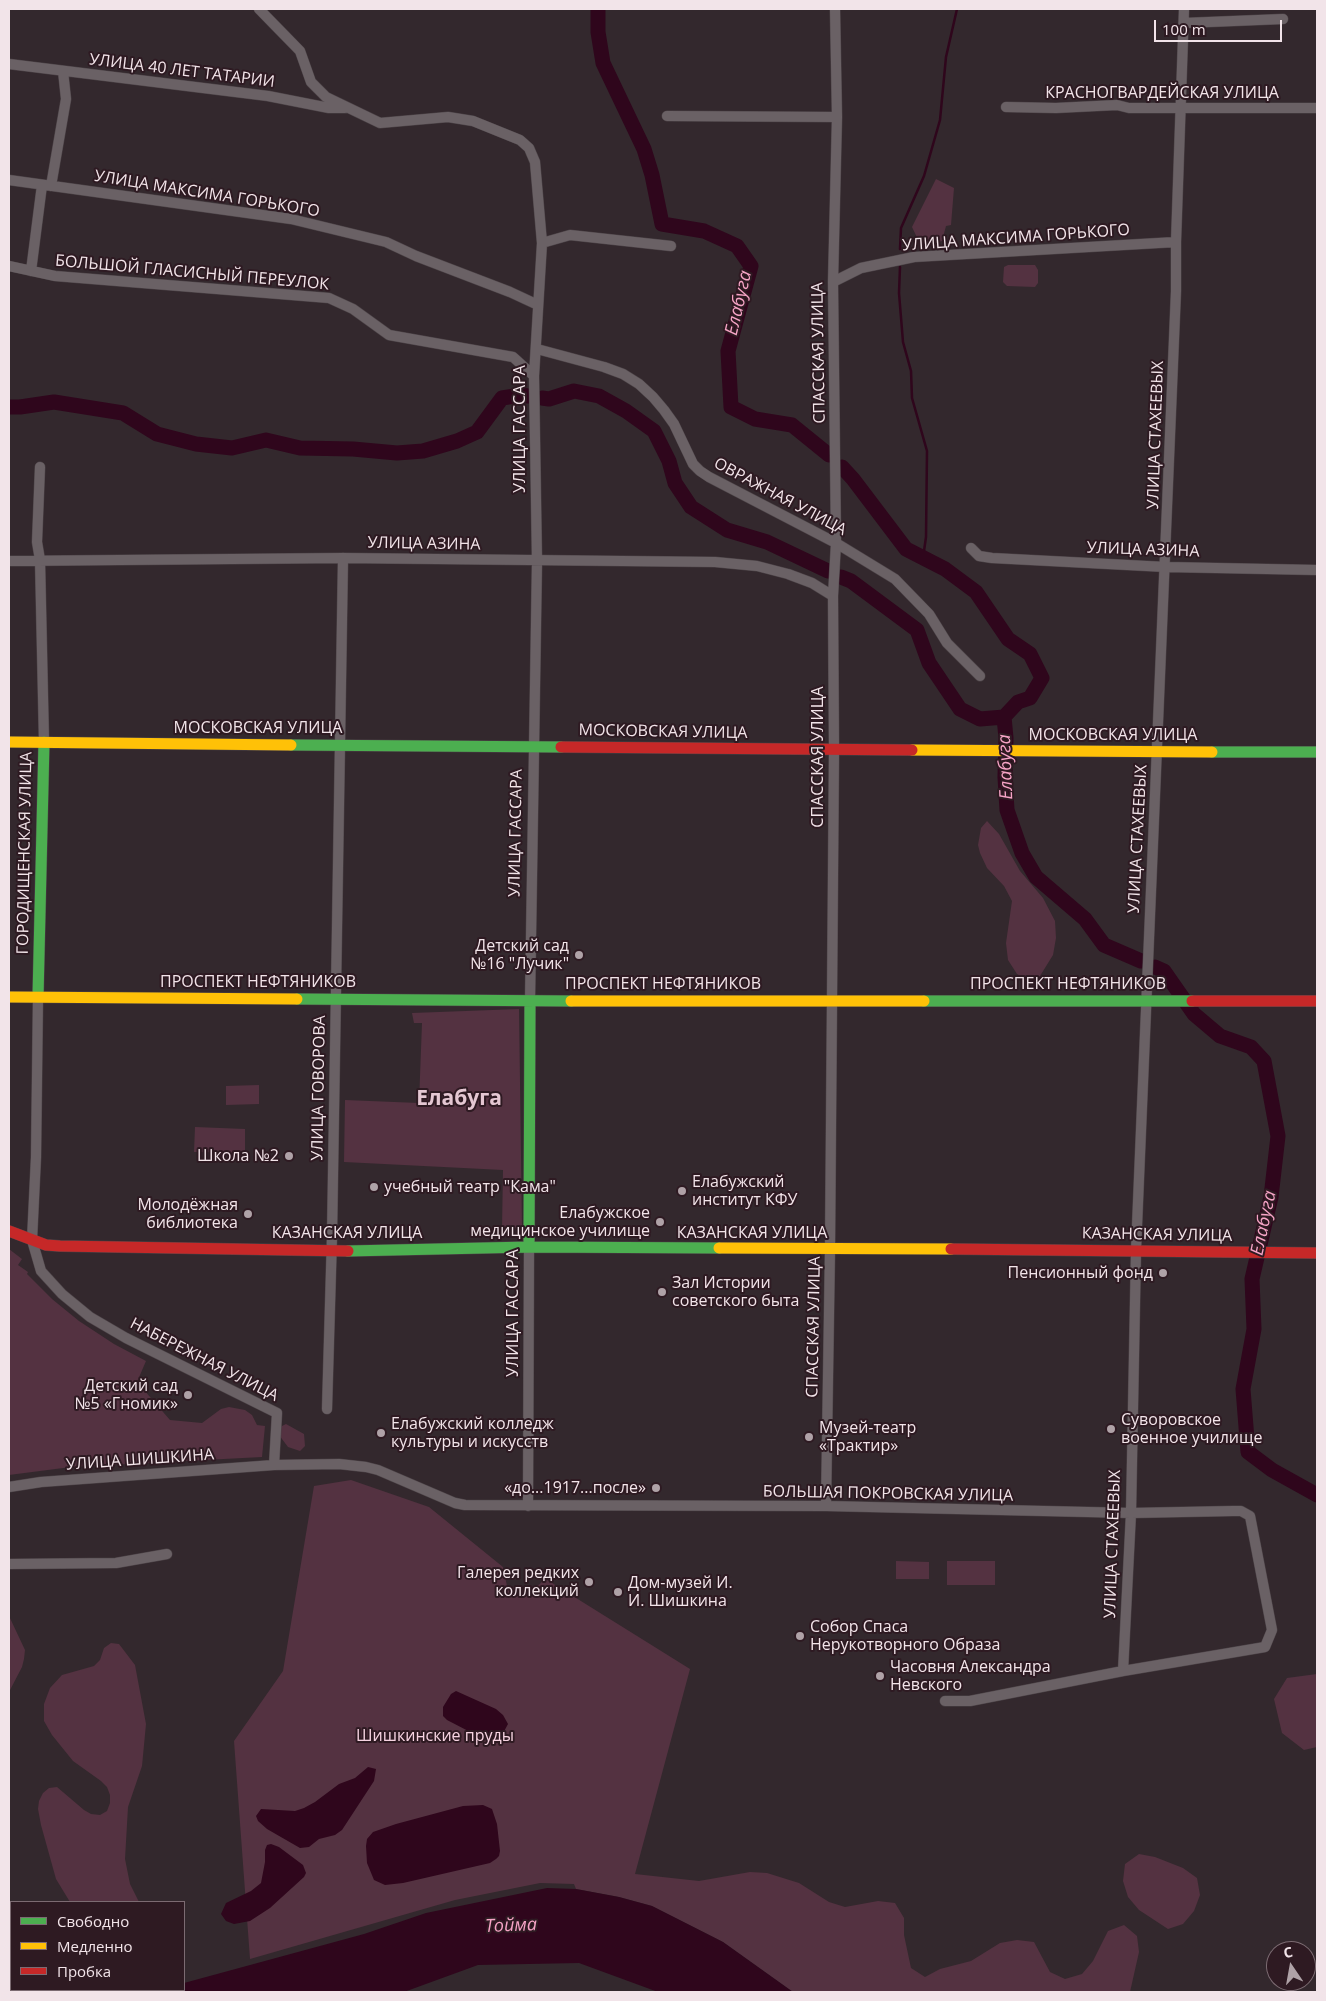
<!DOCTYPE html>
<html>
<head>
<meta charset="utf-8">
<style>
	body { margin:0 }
	#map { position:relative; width:1326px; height:2001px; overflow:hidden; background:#33282d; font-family:"Open Sans",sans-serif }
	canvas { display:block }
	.frame { position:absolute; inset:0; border:10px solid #f2e4e9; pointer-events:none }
	.legend { position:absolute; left:10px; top:1901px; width:175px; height:90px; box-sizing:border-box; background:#2e1a22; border:1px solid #7c6b72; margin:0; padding:6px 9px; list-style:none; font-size:15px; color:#f2e4e9 }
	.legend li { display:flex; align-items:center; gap:10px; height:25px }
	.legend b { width:25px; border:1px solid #7c6b72 }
	.north { position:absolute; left:1266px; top:1941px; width:50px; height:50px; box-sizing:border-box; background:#2e1a22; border:1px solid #7c6b72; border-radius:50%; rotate:348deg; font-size:14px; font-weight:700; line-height:20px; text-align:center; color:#f2e4e9 }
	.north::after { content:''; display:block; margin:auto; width:18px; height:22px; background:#afa2a7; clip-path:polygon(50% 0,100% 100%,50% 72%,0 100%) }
	.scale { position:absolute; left:1154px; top:20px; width:128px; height:22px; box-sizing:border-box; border:2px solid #f2e4e9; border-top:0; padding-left:6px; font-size:15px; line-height:18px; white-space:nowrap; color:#f2e4e9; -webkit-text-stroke:4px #2e1a22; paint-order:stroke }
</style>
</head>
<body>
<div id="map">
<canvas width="1326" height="2001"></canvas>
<div class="frame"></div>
<ul class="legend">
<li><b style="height:6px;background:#4caf50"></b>Свободно</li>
<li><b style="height:6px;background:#ffc107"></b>Медленно</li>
<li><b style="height:6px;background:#c62828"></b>Пробка</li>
</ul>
<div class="north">С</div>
<div class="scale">100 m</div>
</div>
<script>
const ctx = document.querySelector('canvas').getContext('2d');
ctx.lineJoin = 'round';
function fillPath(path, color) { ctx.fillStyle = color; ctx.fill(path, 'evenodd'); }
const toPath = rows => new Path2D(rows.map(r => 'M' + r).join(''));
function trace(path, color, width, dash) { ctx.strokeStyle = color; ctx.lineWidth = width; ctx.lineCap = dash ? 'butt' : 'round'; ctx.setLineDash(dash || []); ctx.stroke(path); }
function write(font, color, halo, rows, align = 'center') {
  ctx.font = font + ' "Open Sans",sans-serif'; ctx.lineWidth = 4; ctx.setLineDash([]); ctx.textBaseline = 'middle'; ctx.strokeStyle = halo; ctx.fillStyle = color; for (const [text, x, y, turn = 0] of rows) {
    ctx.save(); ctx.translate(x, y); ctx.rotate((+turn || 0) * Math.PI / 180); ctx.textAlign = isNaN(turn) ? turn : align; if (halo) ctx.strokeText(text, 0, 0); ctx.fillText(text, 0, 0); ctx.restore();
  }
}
const green = toPath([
	[936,179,954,188,951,225,946,226,942,241,921,246,912,227],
	[1008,265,1035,265,1038,270,1038,283,1035,287,1007,286,1003,282,1004,267],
	[987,821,999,834,1020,871,1043,898,1055,921,1056,938,1053,955,1040,976,1032,979,1024,978,1017,974,1008,960,1006,943,1012,901,1004,886,987,868,980,853,978,845,981,828],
	[519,1009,522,1228,502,1228,503,1170,344,1162,345,1100,419,1103,422,1023,414,1023,412,1013],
	[259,1085,259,1104,226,1105,226,1086],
	[195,1127,245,1129,245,1153,194,1152],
	[9,1249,22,1259,18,1265,28,1272,27,1274,52,1299,79,1321,114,1344,146,1361,137,1382,170,1420,202,1423,221,1409,229,1407,245,1410,252,1415,257,1425,265,1426,262,1457,71,1467,9,1475],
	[286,1424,304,1434,305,1446,300,1451,288,1447,279,1435,280,1427],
	[351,1480,429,1507,503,1567,507,1586,527,1591,540,1584,544,1578,690,1669,635,1874,699,1881,750,1872,767,1873,799,1883,829,1902,845,1907,878,1901,895,1903,904,1918,904,1935,911,1968,925,1977,940,1969,971,1961,1000,1943,1017,1940,1034,1942,1050,1972,1065,1979,1082,1974,1093,1961,1108,1931,1124,1925,1137,1936,1139,1952,1130,1992,793,1992,723,1942,652,1906,619,1897,576,1889,574,1884,540,1883,455,1900,250,1959,234,1741,283,1671,314,1486],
	[896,1561,929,1562,929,1579,896,1579],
	[947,1561,995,1561,995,1585,947,1585],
	[9,1616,25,1650,24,1659,22,1667,9,1692],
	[111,1643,119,1644,135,1665,146,1724,142,1766,128,1807,125,1859,130,1884,139,1902,70,1902,56,1879,41,1825,38,1809,39,1801,43,1793,49,1788,57,1787,84,1810,91,1814,100,1815,107,1811,110,1803,110,1795,107,1787,101,1781,73,1761,52,1735,44,1721,44,1704,50,1688,62,1675,94,1666,100,1660,104,1648],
	[1317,1674,1317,1747,1304,1750,1282,1733,1274,1699,1287,1678],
	[1139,1854,1155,1857,1183,1868,1197,1878,1200,1895,1194,1911,1183,1924,1168,1929,1139,1910,1128,1897,1123,1881,1125,1864],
	[11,1971,11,1990,121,1990,109,1992,9,1992,9,1973]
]);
const water = toPath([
	[456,1691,496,1709,503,1715,508,1724,501,1737,498,1739,488,1739,476,1735,447,1720,443,1716,443,1707,451,1694],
	[368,1767,376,1769,374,1781,342,1830,335,1835,319,1839,309,1847,300,1848,267,1829,258,1821,256,1816,261,1809,295,1811,304,1808,315,1802,339,1784,355,1778],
	[483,1805,492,1809,497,1824,500,1851,499,1856,496,1859,490,1863,403,1883,385,1885,374,1880,367,1863,366,1846,367,1839,373,1832,396,1824,463,1806],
	[271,1844,279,1847,303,1865,306,1873,304,1877,270,1908,250,1921,234,1924,226,1921,221,1914,226,1903,251,1891,261,1883,265,1862,265,1850,267,1845],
	[547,1888,576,1889,619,1897,652,1906,723,1942,793,1992,658,1992,579,1963,478,1965,404,1992,154,1992,162,1990,184,1990,184,1983,364,1934,426,1913]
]);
const stream = toPath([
	[900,249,901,228,924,176,940,120,946,57,957,9],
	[900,267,899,293,903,342,911,371,912,398,927,451,926,537,923,558]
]);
const river = toPath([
	[598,9,598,32,603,63,644,149,652,175,662,224,704,231,737,246,751,266,728,351,731,407,755,419,792,425,829,455],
	[542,398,549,399,574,391,599,396,626,411,654,431,669,461,675,483,691,507,727,530,767,542,828,571],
	[9,407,20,407,54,402,123,413,157,434,196,444,232,448,266,440,300,448,353,449,397,453,423,451,457,441,477,432,502,398,521,395,528,396],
	[842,467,853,479,906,549,945,569,976,592,1008,639,1030,654,1042,678,1030,698,1018,702,1004,717,1006,738,1005,777,1007,810,1022,853,1036,877,1085,919,1104,945,1141,961],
	[841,577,851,581,917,630,929,663,960,709,980,719,1004,717],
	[1155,967,1164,971,1194,1014,1220,1036,1251,1047,1264,1061,1278,1136,1271,1197,1252,1279,1254,1329,1243,1389,1248,1452,1272,1470,1317,1495]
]);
const street = toPath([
	[259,9,300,51,311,82,326,97,380,123,448,117,473,121,520,140,529,148,535,162,542,243,534,376,537,561,530,1001],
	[1184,23,1283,19],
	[9,64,268,96,329,108,345,108],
	[1006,107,1056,108,1117,105,1129,108,1317,108],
	[667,116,837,117],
	[9,180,291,219,386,242,416,256,510,292,538,305],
	[51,186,66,99,63,71],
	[542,243,570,235,671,246],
	[9,266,55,276,329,298,353,309,389,335,513,357,534,376],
	[31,271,42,185],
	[833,282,861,268,914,257,1176,242],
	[537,349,604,367,623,374,639,384,653,397,664,410,674,424,693,464,700,471,709,477,836,543,895,579,929,614,947,643,980,676],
	[40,467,37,542,40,560,44,742],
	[971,548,979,556,992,558,1166,567,1317,570],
	[9,561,343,558,715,562,757,566,788,574,812,583,833,596],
	[38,997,36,1157,32,1240,41,1271,62,1294,90,1317,126,1338,277,1413,274,1465,339,1464,366,1467,378,1470,455,1503,465,1505,826,1506,1131,1513,1233,1511,1241,1511,1250,1516,1272,1630,1265,1647,1123,1671,970,1701,945,1701],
	[327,1409,332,1236,343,558],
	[9,1487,41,1482,274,1465],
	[528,1506,529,1247],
	[826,1506,830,1249,834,750,833,596,836,543,833,282,837,117,835,9],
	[9,1564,116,1563,167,1554],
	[1123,1671,1131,1513,1136,1250,1176,291,1176,242,1184,9]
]);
const fast = toPath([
	[291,745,561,747],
	[1212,752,1317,752],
	[38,997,44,742],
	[297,999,571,1001],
	[924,1001,1192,1001],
	[529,1247,530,1001],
	[348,1251,529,1247,719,1248]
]);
const slow = toPath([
	[9,742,291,745],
	[912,750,1212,752],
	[9,997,297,999],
	[571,1001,924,1001],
	[719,1248,951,1249]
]);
const jam = toPath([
	[561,747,912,750],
	[1192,1001,1317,1001],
	[9,1231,46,1245,60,1246,348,1251],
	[951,1249,1317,1253]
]);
const markers = [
	[579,955,5,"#afa2a7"],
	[289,1156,5,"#afa2a7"],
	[374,1187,5,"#afa2a7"],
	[682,1191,5,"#afa2a7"],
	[248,1214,5,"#afa2a7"],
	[660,1222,5,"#afa2a7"],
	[1163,1273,5,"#afa2a7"],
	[662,1292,5,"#afa2a7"],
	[188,1395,5,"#afa2a7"],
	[1111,1429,5,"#afa2a7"],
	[381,1433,5,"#afa2a7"],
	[809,1437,5,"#afa2a7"],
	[656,1488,5,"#afa2a7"],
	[589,1582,5,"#afa2a7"],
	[618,1592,5,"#afa2a7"],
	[800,1636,5,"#afa2a7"],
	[880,1676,5,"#afa2a7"]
];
const streetNames = [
	["УЛИЦА 40 ЛЕТ ТАТАРИИ",182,71,7],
	["КРАСНОГВАРДЕЙСКАЯ УЛИЦА",1162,93],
	["УЛИЦА МАКСИМА ГОРЬКОГО",207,194,9],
	["УЛИЦА МАКСИМА ГОРЬКОГО",1016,238,-4],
	["БОЛЬШОЙ ГЛАСИСНЫЙ ПЕРЕУЛОК",192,273,5],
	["СПАССКАЯ УЛИЦА",819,353,-91],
	["УЛИЦА ГАССАРА",520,429,-90],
	["УЛИЦА СТАХЕЕВЫХ",1156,435,-88],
	["ОВРАЖНАЯ УЛИЦА",780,497,28],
	["УЛИЦА АЗИНА",424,544,1],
	["УЛИЦА АЗИНА",1143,550,2],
	["МОСКОВСКАЯ УЛИЦА",258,728],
	["МОСКОВСКАЯ УЛИЦА",663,732,1],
	["МОСКОВСКАЯ УЛИЦА",1113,735],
	["СПАССКАЯ УЛИЦА",818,757,-90],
	["УЛИЦА ГАССАРА",516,833,-89],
	["УЛИЦА СТАХЕЕВЫХ",1138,839,-87],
	["ГОРОДИЩЕНСКАЯ УЛИЦА",25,853,-89],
	["ПРОСПЕКТ НЕФТЯНИКОВ",258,982],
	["ПРОСПЕКТ НЕФТЯНИКОВ",663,984],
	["ПРОСПЕКТ НЕФТЯНИКОВ",1068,984],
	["УЛИЦА ГОВОРОВА",319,1088,-89],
	["КАЗАНСКАЯ УЛИЦА",347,1233],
	["КАЗАНСКАЯ УЛИЦА",752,1233],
	["КАЗАНСКАЯ УЛИЦА",1157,1235,1],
	["УЛИЦА ГАССАРА",513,1313,-90],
	["СПАССКАЯ УЛИЦА",814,1327,-89],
	["НАБЕРЕЖНАЯ УЛИЦА",204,1360,27],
	["УЛИЦА ШИШКИНА",140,1460,-4],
	["БОЛЬШАЯ ПОКРОВСКАЯ УЛИЦА",888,1494,1],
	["УЛИЦА СТАХЕЕВЫХ",1113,1544,-88]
];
const poiNames = [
	["Детский сад",569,946,"right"],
	["№16 \"Лучик\"",569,964,"right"],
	["Школа №2",279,1156,"right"],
	["Елабужский",692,1182],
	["институт КФУ",692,1200],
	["учебный театр \"Кама\"",384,1187],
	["Молодёжная",238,1205,"right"],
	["библиотека",238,1223,"right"],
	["Елабужское",650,1213,"right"],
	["медицинское училище",650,1231,"right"],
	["Пенсионный фонд",1153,1273,"right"],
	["Зал Истории",672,1283],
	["советского быта",672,1301],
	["Детский сад",178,1386,"right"],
	["№5 «Гномик»",178,1404,"right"],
	["Суворовское",1121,1420],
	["военное училище",1121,1438],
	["Елабужский колледж",391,1424],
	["культуры и искусств",391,1442],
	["Музей-театр",819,1428],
	["«Трактир»",819,1446],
	["«до...1917...после»",646,1488,"right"],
	["Галерея редких",579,1573,"right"],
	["коллекций",579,1591,"right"],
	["Дом-музей И.",628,1583],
	["И. Шишкина",628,1601],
	["Собор Спаса",810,1627],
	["Нерукотворного Образа",810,1645],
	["Часовня Александра",890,1667],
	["Невского",890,1685]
];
const parkNames = [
	["Шишкинские пруды",435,1736]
];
const waterNames = [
	["Елабуга",739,303,-77],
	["Елабуга",1006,767,-92],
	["Елабуга",1264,1223,-78],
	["Тойма",511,1926,-2]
];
const districtNames = [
	["Елабуга",459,1099]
];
fillPath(green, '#543241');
fillPath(water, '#2f061c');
trace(stream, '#2f061c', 2.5);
trace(river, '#2f061c', 15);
trace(street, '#4d4448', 11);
trace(fast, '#4d4448', 12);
trace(slow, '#4d4448', 12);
trace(jam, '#4d4448', 12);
trace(street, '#6a6165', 10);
trace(fast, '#4caf50', 11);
trace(slow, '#ffc107', 11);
trace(jam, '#c62828', 11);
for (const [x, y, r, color] of markers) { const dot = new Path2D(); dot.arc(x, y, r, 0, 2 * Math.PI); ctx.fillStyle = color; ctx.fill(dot); trace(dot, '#2e1a22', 2); }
write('16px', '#f2e4e9', '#2e1a22', streetNames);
write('16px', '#f2e4e9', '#2e1a22', poiNames, 'left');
write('16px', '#f7d4e2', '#2e1a22', parkNames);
write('italic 18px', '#f6a4c6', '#2e1a22', waterNames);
write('bold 21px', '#e4c7d2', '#2e1a22', districtNames);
</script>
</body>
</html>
